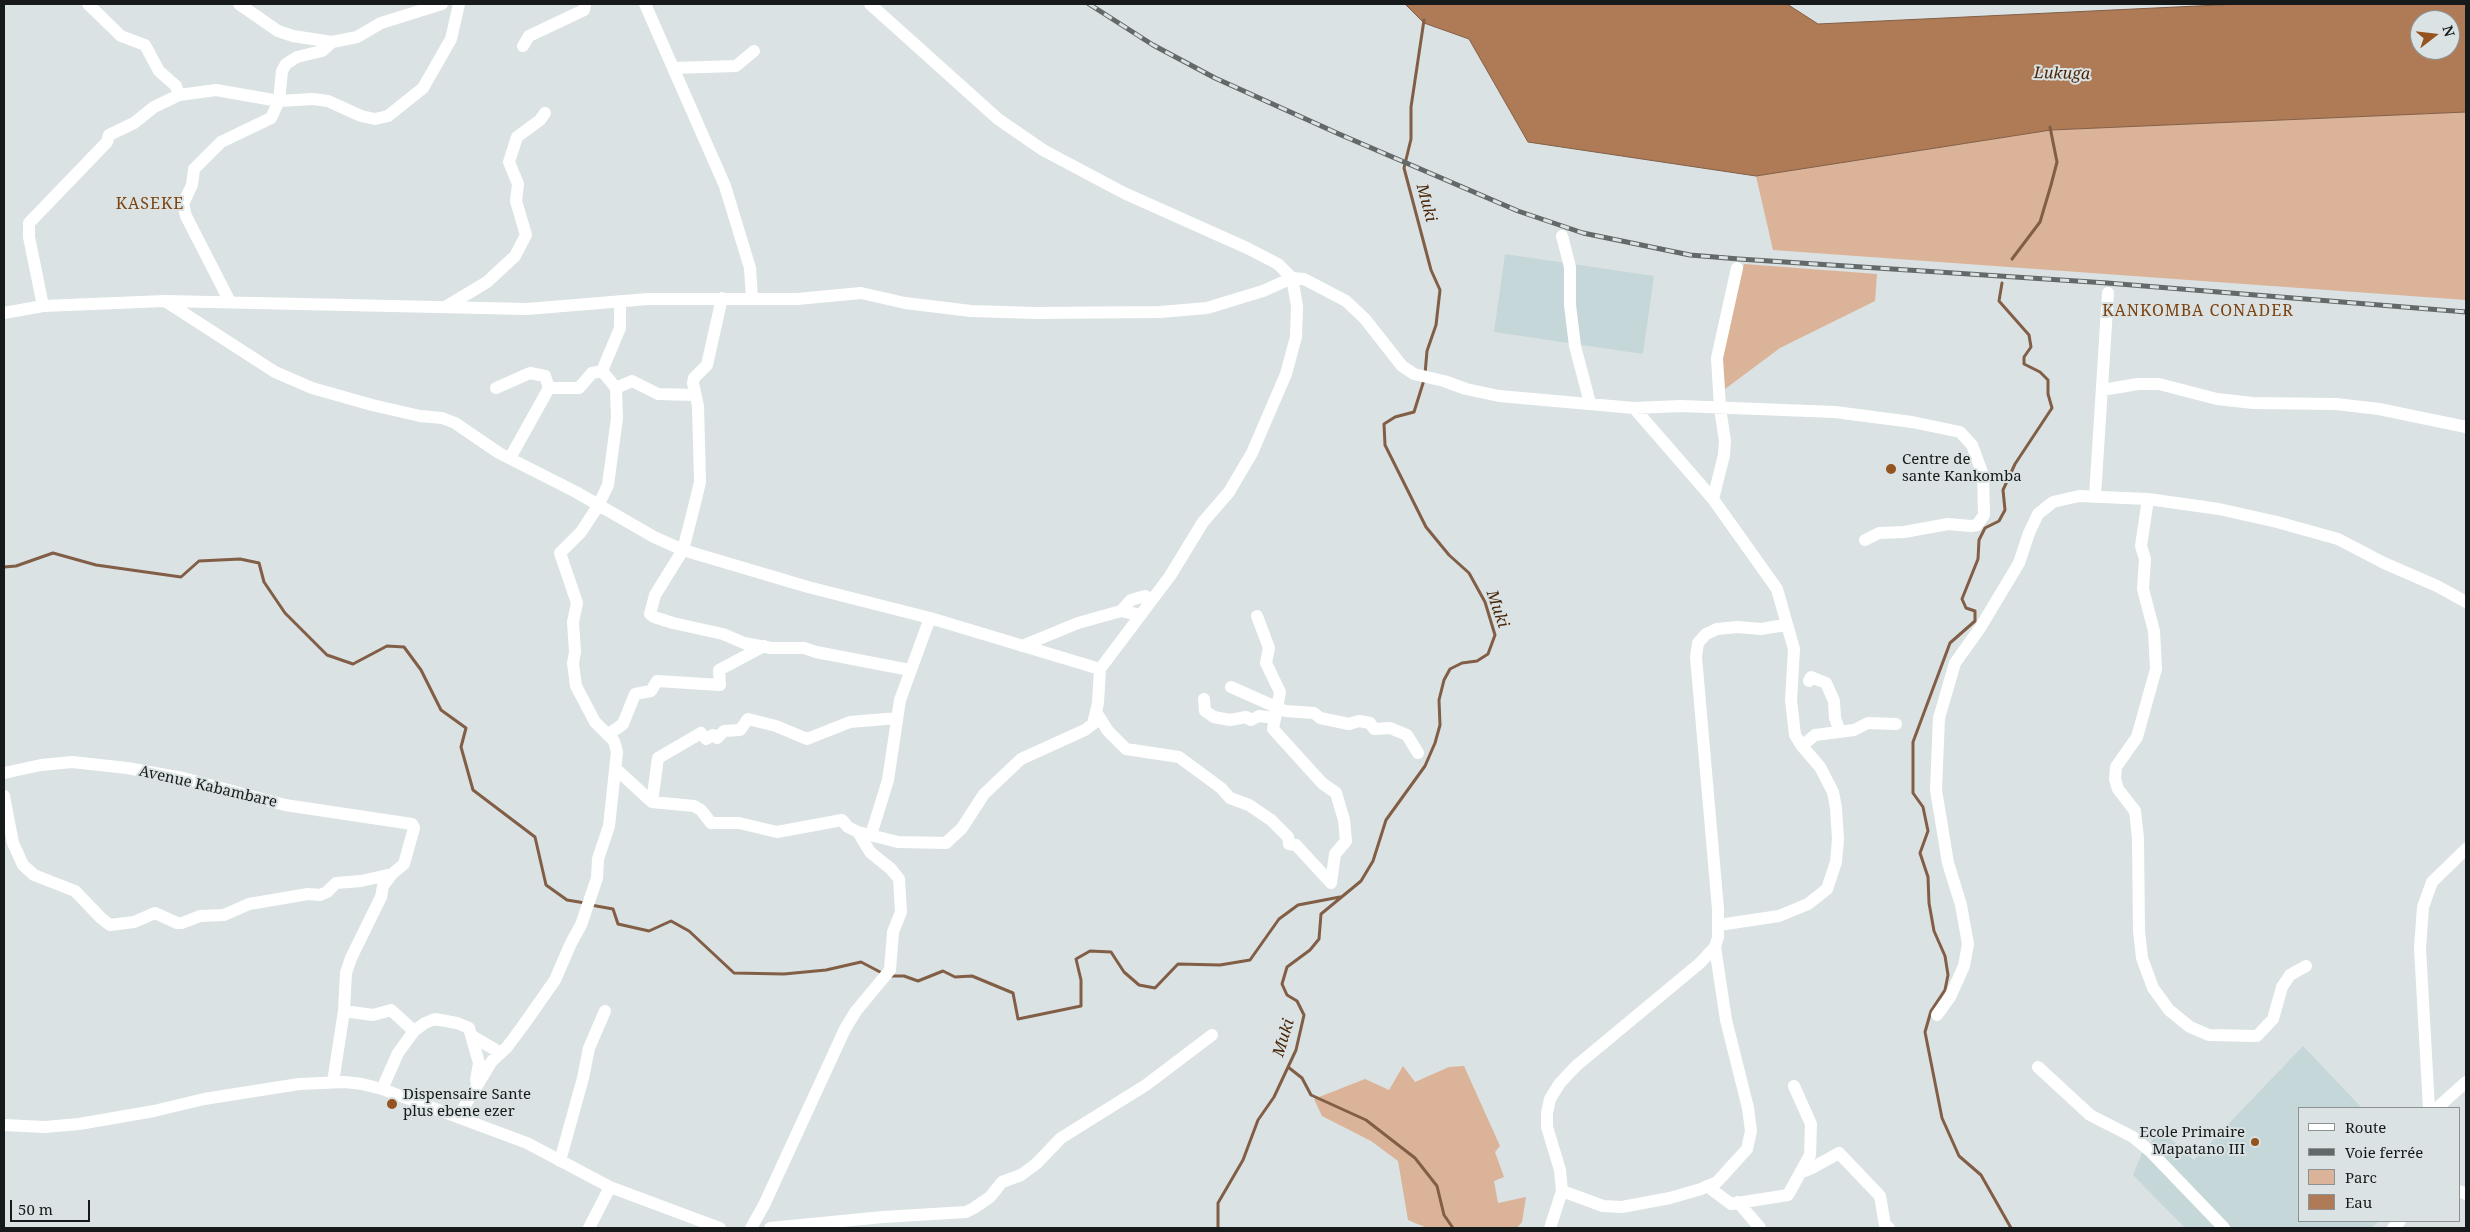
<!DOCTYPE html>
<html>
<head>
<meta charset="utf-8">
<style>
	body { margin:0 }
	#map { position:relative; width:2470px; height:1232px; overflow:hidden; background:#dae2e3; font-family:"Noto Serif",serif }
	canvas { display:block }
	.frame { position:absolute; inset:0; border:5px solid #171a1a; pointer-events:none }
	.legend { position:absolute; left:2298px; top:1107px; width:162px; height:115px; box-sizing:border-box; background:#dae2e3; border:1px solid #8c9293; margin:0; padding:6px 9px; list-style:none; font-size:15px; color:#171a1a }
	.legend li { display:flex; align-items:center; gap:10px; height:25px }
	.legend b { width:25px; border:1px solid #8c9293 }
	.north { position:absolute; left:2410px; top:10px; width:50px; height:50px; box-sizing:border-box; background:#dae2e3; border:1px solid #8c9293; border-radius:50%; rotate:74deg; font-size:14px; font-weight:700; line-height:20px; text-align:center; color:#171a1a }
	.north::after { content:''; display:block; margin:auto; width:18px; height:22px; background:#94531f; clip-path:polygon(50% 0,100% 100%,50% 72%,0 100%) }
	.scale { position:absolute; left:10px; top:1200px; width:80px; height:22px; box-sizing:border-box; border:2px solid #171a1a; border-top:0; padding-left:6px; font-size:15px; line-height:18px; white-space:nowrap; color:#171a1a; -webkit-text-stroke:4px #dae2e3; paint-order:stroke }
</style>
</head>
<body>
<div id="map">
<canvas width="2470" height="1232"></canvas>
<div class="frame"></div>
<ul class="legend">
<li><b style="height:6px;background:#fff"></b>Route</li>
<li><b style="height:6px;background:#636868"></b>Voie ferrée</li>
<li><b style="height:14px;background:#dbb398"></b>Parc</li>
<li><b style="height:14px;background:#af7b57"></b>Eau</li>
</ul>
<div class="north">N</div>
<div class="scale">50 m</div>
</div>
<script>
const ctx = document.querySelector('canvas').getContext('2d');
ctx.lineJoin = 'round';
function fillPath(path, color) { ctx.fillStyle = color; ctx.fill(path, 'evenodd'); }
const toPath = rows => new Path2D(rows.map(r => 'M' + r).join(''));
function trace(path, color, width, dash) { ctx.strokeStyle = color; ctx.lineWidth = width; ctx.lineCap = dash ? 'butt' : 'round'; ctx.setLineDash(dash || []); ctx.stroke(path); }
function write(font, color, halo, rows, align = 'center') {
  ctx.font = font + ' "Noto Serif",serif'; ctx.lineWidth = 4; ctx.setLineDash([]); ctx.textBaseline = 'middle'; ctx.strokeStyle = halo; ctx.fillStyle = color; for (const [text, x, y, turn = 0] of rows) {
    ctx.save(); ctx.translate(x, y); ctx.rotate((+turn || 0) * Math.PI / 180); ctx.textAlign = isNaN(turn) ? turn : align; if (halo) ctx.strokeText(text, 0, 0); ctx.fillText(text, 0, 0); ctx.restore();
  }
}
const built = toPath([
	[1505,254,1654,276,1643,354,1494,332],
	[2303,1046,2362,1108,2299,1108,2299,1221,2379,1221,2371,1228,2185,1228,2133,1175,2142,1153,2161,1130,2194,1160]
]);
const green = toPath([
	[2466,112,2466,300,1773,250,1756,176,2051,130],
	[1744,264,1877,274,1875,301,1780,348,1725,389,1721,350],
	[1403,1066,1415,1082,1449,1067,1464,1066,1500,1146,1495,1152,1504,1177,1494,1181,1498,1203,1526,1197,1522,1222,1517,1228,1427,1228,1408,1220,1398,1161,1371,1141,1322,1116,1314,1099,1365,1079,1389,1090]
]);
const water = toPath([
	[1405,4,1787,4,1818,24,2239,4,2466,4,2466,112,2051,130,1756,176,1528,142,1469,39,1424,23,1405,4],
	[2420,20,2450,20,2450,50,2420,50,2420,20]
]);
const stream = toPath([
	[1424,20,1411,107,1411,139,1404,168,1431,270,1440,290,1436,325,1427,351,1425,374],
	[2012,259,2040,222,2051,185,2057,162,2050,127],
	[2002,283,1999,301,2029,335,2031,347,2024,357,2024,364,2040,372,2048,380,2048,394,2052,408,2015,464,2003,490,2005,510,1999,521,1985,528,1979,540,1978,559,1962,599,1966,608,1975,611,1975,621,1950,643,1913,742,1913,793,1923,807,1928,831,1920,853,1928,877,1929,903,1934,931,1945,956,1948,975,1945,990,1931,1011,1925,1032,1942,1118,1959,1156,1981,1175,2011,1228],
	[4,567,16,566,53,553,96,565,181,577,199,561,240,559,259,563,264,582,285,613,327,655,353,664,387,646,404,647,421,670,441,710,466,728,461,747,473,790,535,837,546,885,567,900,585,903],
	[591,905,613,909,618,924,649,931,671,921,689,931,734,973,784,974,826,970,861,962,882,973],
	[890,976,904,976,918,981,943,971,955,977,972,976,1013,993,1018,1019,1081,1006,1081,980,1076,959,1090,951,1111,952,1124,972,1139,985,1155,988,1178,964,1220,965,1250,960,1279,919,1298,905,1340,897],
	[1288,1067,1302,1078,1311,1095,1366,1120,1415,1158,1437,1186,1444,1215,1453,1228],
	[1218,1228,1218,1203,1243,1160,1258,1120,1274,1097,1296,1050,1304,1015,1297,1001,1287,995,1282,984,1287,967,1310,950,1319,939,1321,914,1361,881,1373,861,1386,820,1425,766,1435,743,1440,725,1439,700,1444,680,1450,669,1462,663,1477,661,1488,654,1495,635,1485,602,1469,573,1449,555,1426,527,1385,445,1384,424,1395,417,1414,412,1424,380]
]);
const minor = toPath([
	[88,4,121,36,145,45,159,71,176,86,179,95],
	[239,4,278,31,293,36,332,42,357,37,381,23,442,4],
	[645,4,725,186,750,268,752,298],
	[523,46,529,36,584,10,585,4],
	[673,68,736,66,754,51],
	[1562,236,1570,267,1570,305,1575,346,1590,403],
	[722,298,707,365,694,378,693,383,698,406,700,482,695,503,683,550,655,595,650,614,654,617,673,623,723,634,744,643,771,648,804,648,816,652,910,670],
	[165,301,275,372,312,388,372,405,420,416,442,418,455,423,499,453,576,492,654,537,683,550,808,587,930,618,1100,669],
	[230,302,186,216,183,204,192,185,194,169,221,142,271,118,279,101,282,71,286,64,297,57,322,51,332,42],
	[43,306,29,237,29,223,107,142,109,135,134,123,154,107,179,95,216,90,279,101,313,99,328,101,361,116,375,119,388,116,423,88,451,39,459,4],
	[447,306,487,282,515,256,526,235,516,201,518,184,509,162,517,137,540,120,545,113],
	[4,313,43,306,165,301,527,309,648,299,797,299,861,293,905,303,971,311,1035,313,1160,312,1207,308,1263,291,1292,278,1304,279,1346,301,1365,319,1402,366,1414,374,1444,381,1466,389,1499,396,1634,408,1681,406,1835,412,1912,422,1960,432,1972,445,1983,475,1984,515,1977,525,1971,526,1948,524,1904,532,1879,533,1865,540],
	[496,388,530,373,545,376,549,388,510,458],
	[549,388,579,388,592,373,602,371],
	[616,388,632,381,658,394,695,395],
	[2102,390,2138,384,2159,384,2217,399,2253,403,2336,404,2379,409,2466,427],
	[1634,408,1713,499,1777,589,1794,649,1791,700,1795,735,1802,746,1820,767,1833,792,1836,808,1838,839,1836,862,1827,889,1808,904,1779,916,1719,925],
	[2095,496,2108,293],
	[1713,499,1724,455,1725,441,1720,408,1717,358,1737,268],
	[2148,499,2141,546,2145,559,2143,589,2154,631,2156,669,2137,737,2116,767,2115,779,2118,789,2135,811,2138,838,2139,931,2142,958,2153,988,2169,1010,2190,1027,2209,1035,2257,1036,2273,1019,2282,987,2290,975,2306,966],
	[1141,615,1121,611,1131,600,1145,596,1152,600],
	[1022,646,1078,623,1121,611],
	[1809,681,1811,677,1826,683,1834,701,1835,718,1840,732],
	[1231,687,1285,711,1314,713,1320,718,1349,724,1359,721,1370,723,1374,729,1390,728,1407,735,1418,753],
	[1204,699,1205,711,1214,717,1230,720,1246,717,1251,720,1259,716,1275,718],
	[1096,712,1108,731,1126,749,1179,757,1221,788,1230,798,1249,805,1271,820,1288,837,1289,844,1296,845,1331,883,1335,854,1346,841,1344,820,1336,793,1322,783,1273,729,1280,692,1266,663,1269,648,1257,616],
	[609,734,623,724,635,694,651,691,657,681,720,685,719,670,764,646],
	[1802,746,1815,735,1854,730,1868,723,1896,724],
	[616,769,652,802,694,806,701,810,711,823,739,823,777,832,842,820,848,827,858,832,898,842,946,843,962,828,984,794,1021,759,1085,730,1093,724,1098,703,1100,669,1170,576,1203,522,1229,492,1252,453,1286,374,1296,337,1297,306,1292,278,1278,264,1247,248,1124,193,1043,150,998,119,870,4],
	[4,773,41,765,72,762,127,768,183,778,285,805,412,824,414,828,404,864,392,874,383,886,381,897,351,958,346,973,344,1011,333,1082],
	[4,796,13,843,23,865,34,875,75,891,101,918,110,925,134,922,155,913,177,923,182,923,200,916,224,915,249,904,308,894,320,895,327,892,336,883,361,881,392,874],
	[652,802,658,758,701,733,706,739,713,735,717,738,724,731,740,730,748,719,776,726,807,739,850,722,897,718],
	[871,835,888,780,900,700,930,618],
	[344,1011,373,1015,391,1010,414,1031],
	[1937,1015,1950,997,1964,966,1968,944,1961,905,1948,863,1936,790,1939,718,1955,663,1980,628,2019,563,2029,533,2038,514,2053,502,2079,496,2148,499,2219,509,2277,522,2338,539,2384,563,2437,586,2466,602],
	[472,1036,499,1052],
	[2038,1067,2090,1115,2133,1137,2151,1152,2224,1228],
	[382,1089,398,1053,414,1031,425,1023,435,1019,457,1023,469,1028,479,1063,476,1080],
	[2429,1108,2420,948,2423,907,2432,882,2466,849],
	[2437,1108,2466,1082],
	[458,1117,492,1061,507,1047,522,1027,555,980,571,943,581,925,597,878,598,859,609,826,617,752,614,741,595,722,576,686,573,663,575,652,573,622,577,603,560,553,581,532,598,506,608,485,617,418,616,388,602,371,620,328,620,301],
	[4,1125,45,1127,79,1124,154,1111,204,1099,299,1084,345,1082,362,1084,382,1089,527,1143,610,1187,720,1228],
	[560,1161,583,1078,589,1048,605,1011],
	[1800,1173,1812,1168,1839,1153,1880,1196,1885,1225,1889,1228],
	[1707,1186,1731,1204,1788,1195,1810,1155,1811,1124,1794,1086],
	[1562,1191,1603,1206,1622,1207,1670,1198,1701,1189,1717,1182,1747,1149,1751,1131,1748,1108,1726,1020,1715,947],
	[2459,1191,2466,1194],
	[1738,1202,1760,1228],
	[589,1228,610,1187],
	[751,1228,764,1205,845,1029,856,1011,890,970,893,932,901,912,899,879,891,869,870,852,858,832],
	[770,1228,883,1217,966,1212,974,1208,990,1197,1002,1182,1021,1175,1036,1164,1061,1138,1146,1085,1212,1035],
	[1550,1228,1562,1191,1560,1170,1547,1127,1547,1113,1550,1099,1560,1083,1576,1066,1700,963,1715,947,1718,937,1718,909,1696,657,1698,643,1706,634,1717,629,1738,627,1761,629,1785,625],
	[2393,1228,2400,1221]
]);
const rail = toPath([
	[1089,4,1153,45,1215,78,1339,134,1518,211,1583,233,1690,255,1739,259,2107,283,2466,312]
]);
const markers = [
	[1891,469,6,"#94531f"],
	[392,1104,6,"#94531f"],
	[2255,1142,5,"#94531f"]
];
const poiNames = [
	["Centre de",1902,460],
	["sante Kankomba",1902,477],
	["Dispensaire Sante",403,1095],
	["plus ebene ezer",403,1112],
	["Ecole Primaire",2245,1133,"right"],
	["Mapatano III",2245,1150,"right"]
];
const streetNames = [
	["Avenue Kabambare",208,787,13]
];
const waterNames = [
	["Lukuga",2062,74,1],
	["Muki",1426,203,75],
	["Muki",1497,609,71],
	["Muki",1284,1038,-73]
];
const neighbourhoodNames = [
	["KASEKE",150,204],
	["KANKOMBA CONADER",2198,311]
];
fillPath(built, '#c6d7d9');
fillPath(green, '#dbb398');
fillPath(water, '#af7b57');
trace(water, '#815e45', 1);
trace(stream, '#815e45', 3);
trace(minor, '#fff', 12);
trace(rail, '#636868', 5);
trace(rail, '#dae2e3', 3, [9]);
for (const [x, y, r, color] of markers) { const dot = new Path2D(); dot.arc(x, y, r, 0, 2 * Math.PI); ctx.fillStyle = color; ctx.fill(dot); trace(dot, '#dae2e3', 2); }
write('15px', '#171a1a', '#dae2e3', poiNames, 'left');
write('15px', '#171a1a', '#dae2e3', streetNames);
write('italic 16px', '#492608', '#dae2e3', waterNames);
ctx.letterSpacing = '1px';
write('16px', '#7d4311', '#dae2e3', neighbourhoodNames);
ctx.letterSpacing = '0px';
</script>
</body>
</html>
